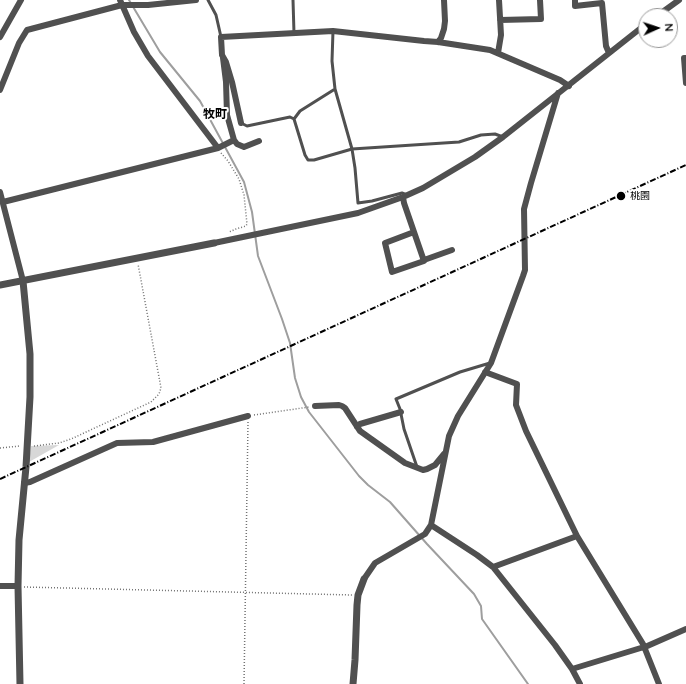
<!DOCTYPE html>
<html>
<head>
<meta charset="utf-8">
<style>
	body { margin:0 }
	#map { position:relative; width:686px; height:684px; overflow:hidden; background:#fff; font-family:Quicksand,sans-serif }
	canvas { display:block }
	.north { position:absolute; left:638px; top:8px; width:40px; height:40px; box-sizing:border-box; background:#fff; border:1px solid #999; border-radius:50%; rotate:87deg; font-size:11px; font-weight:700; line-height:16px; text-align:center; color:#000 }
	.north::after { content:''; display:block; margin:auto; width:14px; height:18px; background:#000; clip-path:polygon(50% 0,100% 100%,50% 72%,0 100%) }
</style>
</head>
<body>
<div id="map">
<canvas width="686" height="684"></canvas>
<div class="north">N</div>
</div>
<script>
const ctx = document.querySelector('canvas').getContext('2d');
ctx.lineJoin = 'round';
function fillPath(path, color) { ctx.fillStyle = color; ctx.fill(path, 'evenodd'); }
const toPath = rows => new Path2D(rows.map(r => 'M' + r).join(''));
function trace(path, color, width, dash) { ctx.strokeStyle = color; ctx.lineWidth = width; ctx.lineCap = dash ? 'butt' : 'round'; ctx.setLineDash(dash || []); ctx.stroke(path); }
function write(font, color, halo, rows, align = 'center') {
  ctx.font = font + ' Quicksand,"Noto Sans JP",sans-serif'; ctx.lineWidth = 4; ctx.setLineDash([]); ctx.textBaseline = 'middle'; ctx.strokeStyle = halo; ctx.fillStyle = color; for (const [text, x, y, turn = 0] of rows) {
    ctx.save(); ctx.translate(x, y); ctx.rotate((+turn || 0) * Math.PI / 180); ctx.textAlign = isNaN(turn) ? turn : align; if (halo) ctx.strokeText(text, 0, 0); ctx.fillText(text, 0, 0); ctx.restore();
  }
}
const green = toPath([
	[59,445,29,462,31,446]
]);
const stream = toPath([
	[129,0,160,52,200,101,244,182,252,212,258,256,282,319,290,343,295,378,301,397,309,412,359,476,368,485,390,502,427,544,474,594,481,606,482,619,528,684]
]);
const path = toPath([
	[221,153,228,161,239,179,244,195,247,224,246,226,236,229,229,232],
	[254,415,309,407],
	[34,446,59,443,71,439,151,402,159,394,161,388,159,377,138,264],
	[0,448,20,446],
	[24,587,352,595],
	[244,684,248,422]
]);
const service = toPath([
	[208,0,216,15,221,37],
	[293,0,294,33],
	[333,31,332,61,335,89],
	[294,119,300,111,335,89,352,149,355,168,358,203,372,201,402,193,407,195],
	[241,123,247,126,290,117,294,119,305,155,308,160,314,160,352,149,459,142,481,135,495,134,503,137],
	[417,467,404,429,400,409,396,399,460,372,490,363]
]);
const minor = toPath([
	[120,0,134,32,148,56,218,148],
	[575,0,575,6,602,3,606,46,609,53],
	[657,16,679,0],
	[500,20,541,19,540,0],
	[0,37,21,0],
	[438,42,441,38,444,29,445,21,444,0],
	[498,53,501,35,499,0],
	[223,58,226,82,227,115,234,140,237,144,244,147,259,141],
	[686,58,684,58,686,83],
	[0,90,19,43,27,30,122,5,148,5,196,0],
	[241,123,232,82,226,62,222,55,221,37,333,31,424,41,438,42,490,50,560,80,569,86],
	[0,192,23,281],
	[403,197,404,203,424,261,392,272,385,243,414,232],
	[3,202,218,148,234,140],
	[214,243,358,213,403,197,423,188,475,157,503,137,646,24],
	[424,260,452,250],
	[485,372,517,384,516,405,526,431,577,536,643,644,659,684],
	[315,406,339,405,342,406,345,408,360,431,405,463,423,470,427,469,435,465,444,454],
	[357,427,360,424,401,412],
	[24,483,30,482,117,443,153,442,248,416],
	[431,525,477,555,493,567,555,645,572,669,580,684],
	[493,567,577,536],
	[364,579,375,563,425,534,431,525,449,436,458,416,491,363,523,276,525,270,524,209,531,183,558,93],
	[0,586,18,586],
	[645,647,686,629],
	[572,669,644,647]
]);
const tertiary = toPath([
	[0,285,214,243],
	[20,684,18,586,19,540,26,467,30,397,30,354,23,281],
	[353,684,355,660,357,605,358,595,364,579]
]);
const rail = toPath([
	[0,479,686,165]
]);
const markers = [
	[621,196,5,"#000"]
];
const poiNames = [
	["桃園",630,196]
];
const quarterNames = [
	["牧町",215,114]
];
fillPath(green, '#d7d7d7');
trace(stream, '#9e9e9e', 2);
trace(path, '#727272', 1.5, [1, 2]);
trace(service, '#505050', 3);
trace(minor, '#505050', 6);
trace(tertiary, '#505050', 7);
trace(rail, '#000', 2, [6, 2, 1, 2]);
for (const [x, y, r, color] of markers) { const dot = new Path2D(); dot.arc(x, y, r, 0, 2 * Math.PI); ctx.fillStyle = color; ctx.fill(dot); trace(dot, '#fff', 1.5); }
write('10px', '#000', '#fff', poiNames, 'left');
write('bold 12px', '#000', '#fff', quarterNames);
</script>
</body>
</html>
